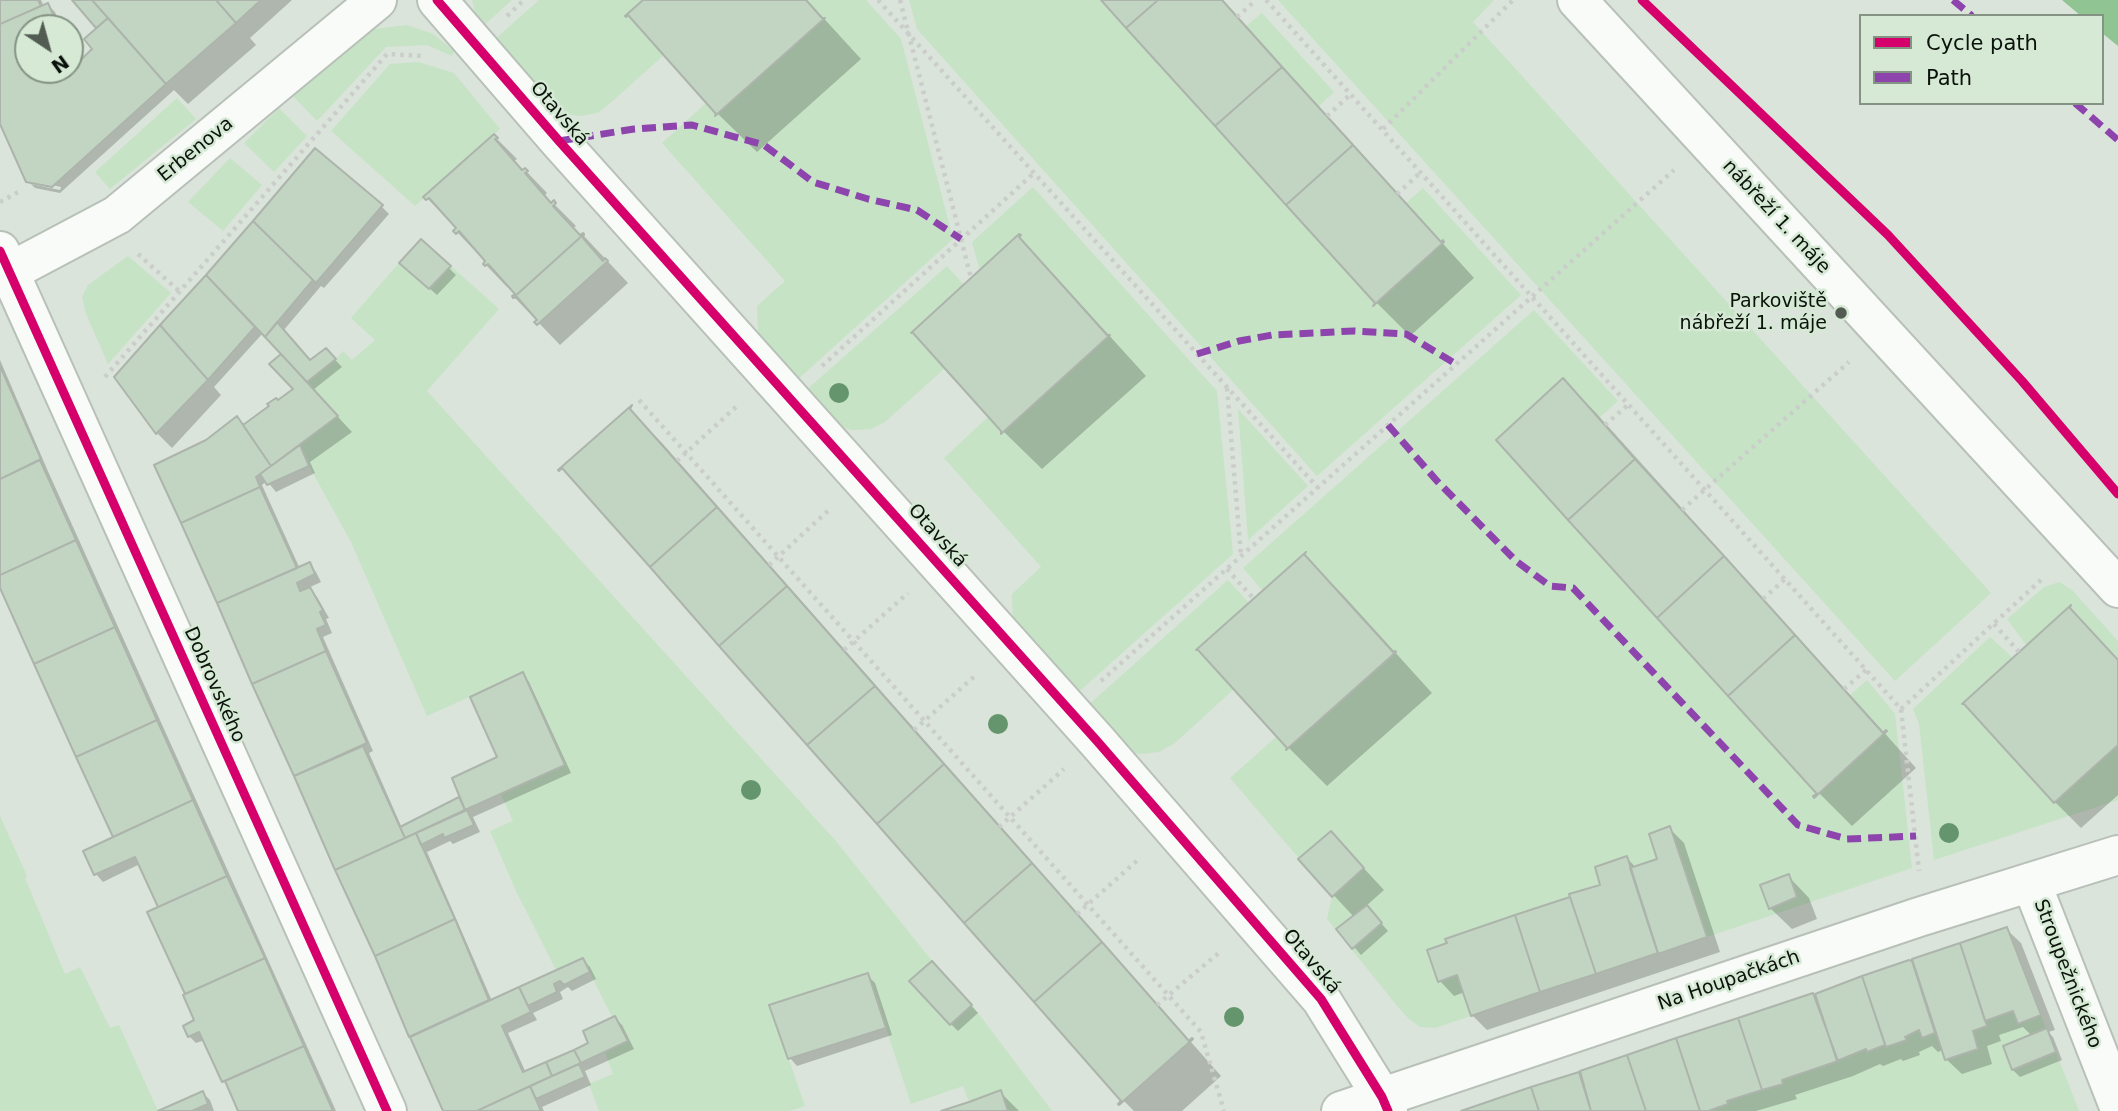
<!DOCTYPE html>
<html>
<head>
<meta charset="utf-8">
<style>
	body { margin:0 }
	#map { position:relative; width:2118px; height:1111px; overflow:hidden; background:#dae4da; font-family:"DejaVu Sans",sans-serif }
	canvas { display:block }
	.legend { position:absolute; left:1859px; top:14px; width:245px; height:91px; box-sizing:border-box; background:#d5e9d5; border:2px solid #849384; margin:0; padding:9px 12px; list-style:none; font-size:21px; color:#0b120b }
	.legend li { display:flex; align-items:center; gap:14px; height:35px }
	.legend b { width:35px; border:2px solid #849384 }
	.north { position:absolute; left:14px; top:14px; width:70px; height:70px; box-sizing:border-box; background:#d5e9d5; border:2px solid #849384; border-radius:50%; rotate:144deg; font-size:19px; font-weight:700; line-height:28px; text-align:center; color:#0b120b }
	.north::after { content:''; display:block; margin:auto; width:24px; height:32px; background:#535c53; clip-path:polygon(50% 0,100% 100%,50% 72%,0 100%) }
</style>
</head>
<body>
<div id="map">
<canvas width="2118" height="1111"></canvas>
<ul class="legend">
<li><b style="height:9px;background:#d6006c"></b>Cycle path</li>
<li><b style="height:9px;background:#8e44ad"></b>Path</li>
</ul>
<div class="north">N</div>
</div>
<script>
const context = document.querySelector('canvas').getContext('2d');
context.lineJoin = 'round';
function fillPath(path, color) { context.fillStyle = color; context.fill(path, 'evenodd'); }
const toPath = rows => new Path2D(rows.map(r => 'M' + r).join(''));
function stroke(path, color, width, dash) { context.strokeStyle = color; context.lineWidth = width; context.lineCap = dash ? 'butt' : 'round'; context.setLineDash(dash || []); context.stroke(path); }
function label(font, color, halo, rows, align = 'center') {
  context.font = font + ' "DejaVu Sans",sans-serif'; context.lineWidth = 5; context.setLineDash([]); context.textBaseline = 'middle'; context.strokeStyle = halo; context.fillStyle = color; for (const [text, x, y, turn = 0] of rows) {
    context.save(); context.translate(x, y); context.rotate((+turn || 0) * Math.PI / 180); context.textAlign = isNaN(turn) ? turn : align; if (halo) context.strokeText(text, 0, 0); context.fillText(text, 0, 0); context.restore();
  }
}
const green = toPath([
	[472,0,512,0,483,26,475,13],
	[539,0,645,0,664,55,607,106,597,113,581,116,564,114,552,106,494,40],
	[807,0,866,0,901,39,953,239,796,381,764,346,758,331,757,306,785,281,662,143,706,103,717,113,824,19],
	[909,0,1102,0,1442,243,1405,204,1423,188,1521,295,1317,476,917,29],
	[1278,0,1494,0,1473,22,1991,593,1895,681],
	[1262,13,1334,92,1319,106,1246,26],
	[407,25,433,34,454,51,452,56,427,45,386,47,317,121,293,96,374,29],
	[418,62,454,73,500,129,415,206,331,131,390,64],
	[177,98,196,119,110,189,95,172],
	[279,108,307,136,274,172,244,143],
	[230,158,262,185,223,231,188,202],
	[1033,187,1217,391,1233,554,1073,697,1013,624,1012,594,1041,567,944,458,989,416,1108,335,1019,236,980,271,972,242],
	[128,256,171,293,108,364,86,314,82,297,88,285],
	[399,263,429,289,451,266,499,309,427,391,835,840,932,961,972,1005,1052,1111,1008,1111,1001,1091,969,1102,963,1086,911,1104,868,974,770,1005,805,1106,789,1111,599,1111,589,1084,613,1074,605,1052,628,1041,615,1016,612,1017,583,958,556,970,516,891,490,831,513,821,501,794,564,765,523,673,427,716,351,542,309,466,300,445,338,416,307,382,336,359,343,351,352,360,375,340,351,318],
	[947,266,964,285,912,331,945,368,885,422,871,429,852,430,840,427,804,392],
	[1534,310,1618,401,1599,418,1564,380,1497,441,1818,794,1884,734,1850,695,1867,680,1895,714,1912,868,1707,937,1669,827,1649,834,1657,859,1630,868,1627,856,1595,867,1600,885,1570,894,1570,897,1445,938,1447,943,1427,950,1438,981,1457,975,1471,1016,1435,1028,1420,1027,1409,1019,1398,1007,1327,919,1332,897,1230,778,1277,736,1289,748,1395,654,1305,554,1262,590,1243,568],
	[1238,409,1308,486,1248,540],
	[1228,580,1249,603,1198,650,1234,689,1175,743,1159,752,1140,754,1124,750,1084,709],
	[2059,582,2072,590,2118,641,2118,659,2071,607,2027,646,2007,619,2044,587],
	[1990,637,2013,658,2054,803,2118,746,2118,800,1934,860,1919,724,1913,709],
	[0,816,27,876,25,878,65,974,80,967,110,1028,119,1025,158,1111,0,1111],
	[2013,1011,2018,1024,2041,1015,2046,1028,2003,1046,2012,1070,2056,1052,2079,1111,1708,1111,1727,1104,1727,1101,1783,1084,1782,1080,1837,1062,1866,1049,1867,1052,1885,1045,1887,1047,1906,1041,1905,1037,1919,1030,1922,1037,1935,1033,1946,1060,1978,1049,1973,1031,1987,1026,1985,1021]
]);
const water = toPath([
	[2062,0,2118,0,2118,46,2102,33,2102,16,2081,16]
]);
const shadow = toPath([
	[0,0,41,0,44,7,48,5,55,12,60,24,50,28,28,28,28,70,58,70,63,80,95,49,99,29,74,0,292,0,250,38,256,45,188,104,174,90,60,193,35,188,31,184,60,190,61,187,29,180,0,120],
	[646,0,807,0,861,59,757,152,718,114,629,14],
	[1103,0,1223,0,1474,278,1410,336,1377,303],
	[494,136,517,159,514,161,523,171,525,170,547,193,545,195,552,204,553,203,576,226,573,228,581,237,583,235,628,283,560,345,515,298,514,296,517,294,509,285,507,287,486,265,488,261,480,252,478,254,456,231,458,228,450,220,449,221,426,197],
	[381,206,389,214,324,288,321,286,283,331,311,362,326,350,342,367,313,390,352,432,310,462,315,473,276,492,267,481,262,485,300,569,309,564,316,572,321,582,308,588,317,597,329,618,326,619,332,633,323,637,373,751,369,753,402,828,462,797,500,758,522,674,529,682,571,773,473,817,480,832,453,844,450,841,427,852,492,1001,583,960,590,967,596,979,572,991,568,987,560,992,563,999,533,1013,537,1020,508,1033,526,1073,590,1044,615,1018,622,1025,634,1049,585,1071,591,1085,542,1107,544,1111,445,1111,157,466,244,426,295,389,283,354,263,333,214,387,221,395,172,448,157,433,116,377,208,276],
	[1018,238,1056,277,1146,376,1042,469,1003,431],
	[421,241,456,275,437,295,409,270],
	[0,360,47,469,336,1111,240,1111,205,1040,196,1043,189,1036,197,1021,187,995,149,913,160,908,140,864,103,882,96,874,115,838,0,581],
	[1563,380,1596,413,1916,768,1852,826,1819,793],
	[629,410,662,443,1221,1076,1182,1111,1134,1111,1124,1101],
	[1304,556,1343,595,1432,693,1327,786,1289,748],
	[2069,609,2118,660,2118,795,2081,828,2055,802],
	[1669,828,1684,843,1720,952,1487,1030,1472,1015,1465,992,1454,996,1440,981,1449,944,1447,940,1603,886,1627,858,1636,868,1660,860],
	[1331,833,1384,890,1366,906,1388,931,1361,955,1339,929,1354,917,1301,860],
	[1788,876,1809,898,1817,919,1792,929,1770,908],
	[2006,929,2021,943,2055,1030,2048,1032,2053,1037,2062,1060,2020,1077,2013,1070,2005,1047,2032,1036,2023,1027,1999,1035,2001,1041,1987,1046,1992,1064,1962,1074,1947,1060,1943,1050,1938,1052,1932,1046,1919,1052,1920,1055,1903,1061,1901,1059,1883,1066,1880,1064,1853,1076,1795,1095,1797,1099,1756,1111,1466,1111,1580,1076,1582,1072,1815,995,1909,962,1915,963],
	[939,970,978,1013,958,1031,951,1024],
	[867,975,875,983,892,1035,797,1066,790,1058,772,1006],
	[1000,1092,1019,1111,946,1111],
	[203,1093,210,1100,214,1111,164,1111]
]);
const building = toPath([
	[0,0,38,0,41,6,0,24,0,0],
	[72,0,92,0,108,18,96,28,72,0],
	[92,0,216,0,236,23,166,84,92,0],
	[216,0,261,0,236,23,216,0],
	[643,0,806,0,822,18,825,18,715,116,716,114,628,15,626,17,625,16,643,0],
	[1101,0,1158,0,1126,28,1101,0],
	[1158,0,1222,0,1282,67,1215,126,1126,28,1158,0],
	[48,3,54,17,34,25,35,28,28,28,28,70,55,70,60,80,92,49,84,39,108,18,166,84,52,187,26,182,0,124,0,24,48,3],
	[1282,67,1353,145,1286,205,1215,126,1282,67],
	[494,134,498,138,495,139,522,170,525,168,528,171,525,173,551,203,554,200,556,203,553,206,580,235,583,233,584,234,513,298,512,296,515,294,488,264,485,266,483,264,485,261,459,231,456,234,453,231,456,228,429,198,426,200,423,197,494,134],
	[1353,145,1441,242,1443,240,1444,242,1373,306,1375,303,1286,205,1353,145],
	[315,148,383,205,316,283,253,221,315,148],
	[253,221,313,280,265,337,206,275,253,221],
	[584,234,583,238,603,261,605,258,608,261,537,325,534,322,537,320,517,297,513,298,584,234],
	[1019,234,1021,235,1019,237,1107,335,1110,335,1001,434,1001,431,913,333,911,333,1019,234],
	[421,239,451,266,429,289,399,263,421,239],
	[206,275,255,327,208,380,160,325,206,275],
	[277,322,310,360,326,348,336,359,307,382,265,337,277,322],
	[160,325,208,380,156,434,114,377,160,325],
	[281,354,338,416,271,466,243,425,269,406,267,404,276,398,278,400,293,389,269,364,281,354],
	[0,366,41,459,0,479,0,366],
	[1563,378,1635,459,1568,520,1496,440,1563,378],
	[632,405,630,409,717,507,650,567,562,468,559,471,558,470,632,405],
	[237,416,271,466,256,477,260,487,181,523,154,465,206,440,237,416],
	[300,445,309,466,267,485,260,474,300,445],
	[1635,459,1724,556,1657,618,1568,520,1635,459],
	[40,460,76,540,0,575,0,479,40,460],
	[260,487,297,568,217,603,181,523,260,487],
	[717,507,787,586,719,646,650,567,717,507],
	[76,540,115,627,34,664,0,588,0,575,76,540],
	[1306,552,1304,554,1394,653,1395,651,1396,652,1286,750,1287,748,1198,650,1196,650,1306,552],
	[1724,556,1795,635,1728,696,1657,618,1724,556],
	[310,562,315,574,297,583,300,591,310,587,323,610,320,612,326,625,317,629,326,651,252,684,217,603,310,562],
	[787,586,875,686,807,745,719,646,787,586],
	[2071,605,2070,608,2118,660,2118,745,2054,803,1964,704,1962,704,2071,605],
	[115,627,157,720,76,757,34,664,115,627],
	[1795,635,1883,733,1886,730,1887,731,1814,798,1813,796,1817,794,1728,696,1795,635],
	[326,651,367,743,294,776,252,684,326,651],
	[523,672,565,765,465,810,452,778,497,757,470,697,523,672],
	[875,686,944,764,877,824,807,745,875,686],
	[157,720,193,800,113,837,76,757,157,720],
	[363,746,405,838,335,870,294,776,363,746],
	[944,764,1032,863,964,923,877,824,944,764],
	[459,797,465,810,405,838,400,827,459,797],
	[193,800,227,876,158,907,135,857,94,875,83,851,193,800],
	[467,810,474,825,444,838,443,834,421,845,416,833,467,810],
	[1670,826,1707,937,1658,954,1630,868,1657,859,1649,834,1670,826],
	[1331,831,1364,868,1332,897,1298,859,1331,831],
	[416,833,455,919,375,956,335,870,416,833],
	[1627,856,1658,953,1596,974,1569,894,1600,885,1595,867,1627,856],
	[1032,863,1102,942,1034,1002,964,923,1032,863],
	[1789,874,1797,897,1769,909,1760,885,1789,874],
	[227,876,265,958,185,994,147,912,227,876],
	[1570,897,1596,974,1540,992,1515,915,1570,897],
	[1367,905,1382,923,1352,949,1336,929,1367,905],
	[1515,915,1540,992,1471,1016,1457,975,1438,982,1427,950,1447,943,1445,939,1515,915],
	[455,919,489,1000,409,1037,375,956,455,919],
	[2007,927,2041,1015,2018,1024,2013,1011,1985,1021,1960,943,2007,927],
	[1102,942,1189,1041,1192,1038,1193,1039,1119,1105,1118,1104,1121,1101,1034,1002,1102,942],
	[1960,943,1987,1026,1973,1031,1978,1049,1945,1060,1912,959,1960,943],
	[265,958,304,1046,222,1082,199,1032,188,1037,183,1026,194,1020,183,995,265,958],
	[583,958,590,972,564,985,560,981,554,984,557,992,528,1006,519,987,583,958],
	[1909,960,1912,961,1935,1033,1922,1038,1919,1030,1905,1037,1907,1040,1886,1047,1862,976,1909,960],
	[932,961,972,1005,950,1025,909,981,932,961],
	[868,973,886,1028,788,1059,769,1005,868,973],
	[1862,976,1885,1045,1867,1052,1866,1049,1837,1061,1815,994,1862,976],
	[519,987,531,1012,502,1026,523,1072,546,1062,552,1076,477,1111,443,1111,410,1037,519,987],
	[1813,993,1838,1061,1782,1080,1783,1084,1762,1090,1738,1018,1813,993],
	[615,1016,628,1041,581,1063,574,1050,588,1043,583,1031,615,1016],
	[1738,1018,1762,1090,1727,1101,1728,1104,1708,1111,1700,1111,1676,1038,1738,1018],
	[2047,1028,2056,1052,2012,1070,2003,1046,2047,1028],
	[1676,1038,1700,1111,1646,1111,1627,1055,1676,1038],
	[304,1046,333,1111,238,1111,225,1081,304,1046],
	[574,1050,581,1063,552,1076,546,1062,574,1050],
	[1627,1055,1646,1111,1591,1111,1580,1071,1627,1055],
	[579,1064,585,1077,536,1099,530,1086,579,1064],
	[1579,1072,1591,1111,1539,1111,1531,1087,1579,1072],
	[530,1086,541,1111,477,1111,530,1086],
	[1531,1087,1539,1111,1461,1111,1531,1087],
	[1001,1090,1008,1111,941,1111,969,1102,1001,1090],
	[203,1091,208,1104,192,1111,158,1111,203,1091]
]);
const path = toPath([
	[878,0,1318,488],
	[900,0,971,278],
	[1266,0,1901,709,1919,871],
	[507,16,524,0],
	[1237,17,1256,0],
	[1327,116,1351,94],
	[1383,129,1513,0],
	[1397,194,1421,172],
	[0,202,22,190],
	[138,254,179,291],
	[822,366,1034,173],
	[105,377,387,54,424,56],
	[1227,388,1241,556],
	[639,400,1201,1032,1224,1111],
	[1605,425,1629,404],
	[677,461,738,405],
	[1682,510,1849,362],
	[769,565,830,509],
	[1227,569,1253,598],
	[1763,599,1785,579],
	[1994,624,2019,652],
	[844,650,908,593],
	[1101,681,1674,170],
	[1844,689,1866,670],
	[1901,709,2042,579],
	[914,730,976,675],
	[999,827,1064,769],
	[1077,914,1139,859],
	[1157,1005,1221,951]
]);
const street = toPath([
	[437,0,559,141,1097,741,1321,999,1382,1097,1388,1111],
	[1577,0,2118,588],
	[0,251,387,1111],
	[0,277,117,215,377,0],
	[2031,882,2118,1104],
	[1341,1111,1919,917,2118,855]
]);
const quiet = toPath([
	[1953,0,1972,16],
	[2075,103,2118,140],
	[559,141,634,129,692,125,764,145,813,182,868,199,917,210,961,239],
	[1197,354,1239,341,1272,335,1354,331,1406,334,1456,364],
	[1388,425,1437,481,1516,561,1550,586,1573,588,1798,825,1847,839,1916,836]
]);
const cycleway = toPath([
	[437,0,559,141,1097,741,1321,999,1382,1097,1388,1111],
	[1642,0,1888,235,2022,381,2118,494],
	[0,251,387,1111]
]);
const trees = [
	[839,393],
	[998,724],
	[751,790],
	[1949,833],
	[1234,1017]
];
const markers = [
	[1841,313,7,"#535c53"]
];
const streetNames = [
	["Otavská",559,114,49],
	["Erbenova",196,150,-39],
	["nábřeží 1. máje",1776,217,47],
	["Otavská",937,536,48],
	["Dobrovského",214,685,66],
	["Otavská",1311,962,50],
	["Stroupežnického",2067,974,69],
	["Na Houpačkách",1729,981,-19]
];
const poiNames = [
	["Parkoviště",1827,302],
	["nábřeží 1. máje",1827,324]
];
fillPath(green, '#c6e3c6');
fillPath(water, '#90c492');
fillPath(shadow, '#0003');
fillPath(building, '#c2d5c2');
stroke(building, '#acb4ac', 2);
stroke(street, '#b8c0b8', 42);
stroke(path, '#cbcdcb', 4.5, [3.5, 5]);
stroke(street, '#f9fbf9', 38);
stroke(quiet, '#8e44ad', 7, [14, 7]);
stroke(cycleway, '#d6006c', 9);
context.fillStyle = '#65956d';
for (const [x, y] of trees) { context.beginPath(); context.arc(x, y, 10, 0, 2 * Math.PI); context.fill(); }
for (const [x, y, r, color] of markers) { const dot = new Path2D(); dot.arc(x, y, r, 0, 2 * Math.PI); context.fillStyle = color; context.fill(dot); stroke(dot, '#d5e9d5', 2.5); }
label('19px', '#0b120b', '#d5e9d5', streetNames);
label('19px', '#0b120b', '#d5e9d5', poiNames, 'right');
</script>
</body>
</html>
